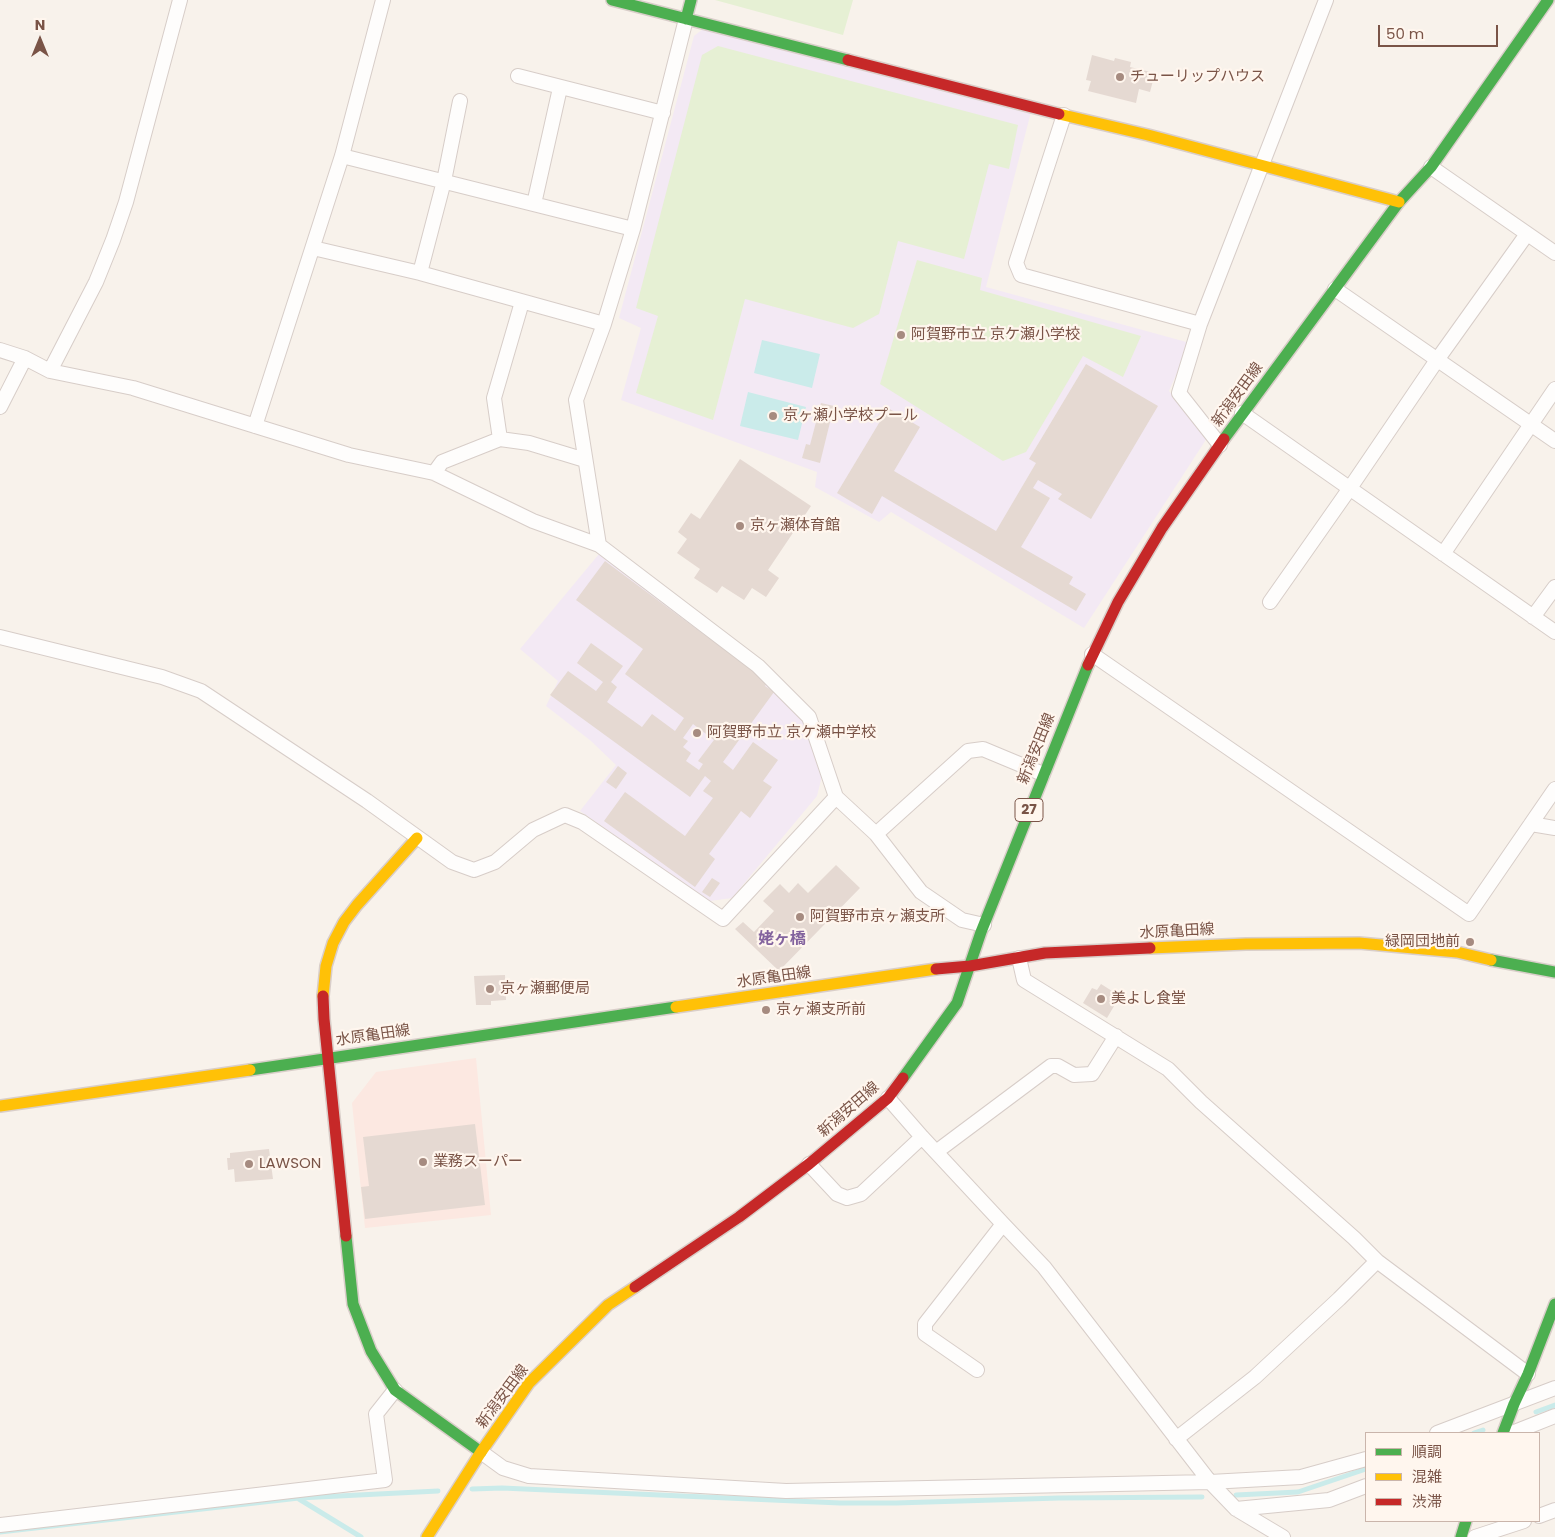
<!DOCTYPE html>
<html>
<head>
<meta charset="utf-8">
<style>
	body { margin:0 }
	#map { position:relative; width:1555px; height:1537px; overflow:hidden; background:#f8f2eb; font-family:Poppins,"Noto Sans JP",sans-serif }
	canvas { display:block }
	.legend { position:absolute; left:1365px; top:1432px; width:175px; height:90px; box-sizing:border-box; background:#fff6ee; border:1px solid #cab5ab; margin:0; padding:6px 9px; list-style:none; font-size:15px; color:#7a5447 }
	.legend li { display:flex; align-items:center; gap:10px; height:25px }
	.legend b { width:25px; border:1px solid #cab5ab }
	.north { position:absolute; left:15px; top:15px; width:50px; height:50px; -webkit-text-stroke:4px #fff6ee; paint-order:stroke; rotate:0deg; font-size:14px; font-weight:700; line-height:20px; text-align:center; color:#7a5447 }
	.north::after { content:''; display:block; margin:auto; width:18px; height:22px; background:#7a5447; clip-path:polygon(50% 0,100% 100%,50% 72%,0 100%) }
	.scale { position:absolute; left:1378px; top:25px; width:120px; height:22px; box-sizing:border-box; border:2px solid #7a5447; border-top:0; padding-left:6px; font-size:15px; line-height:18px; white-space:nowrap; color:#7a5447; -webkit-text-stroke:4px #fff6ee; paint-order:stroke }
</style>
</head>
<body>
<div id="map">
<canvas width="1555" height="1537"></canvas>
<ul class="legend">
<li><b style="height:6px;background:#4caf50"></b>順調</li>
<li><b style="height:6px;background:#ffc107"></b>混雑</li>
<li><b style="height:6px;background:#c62828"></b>渋滞</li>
</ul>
<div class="north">N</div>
<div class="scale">50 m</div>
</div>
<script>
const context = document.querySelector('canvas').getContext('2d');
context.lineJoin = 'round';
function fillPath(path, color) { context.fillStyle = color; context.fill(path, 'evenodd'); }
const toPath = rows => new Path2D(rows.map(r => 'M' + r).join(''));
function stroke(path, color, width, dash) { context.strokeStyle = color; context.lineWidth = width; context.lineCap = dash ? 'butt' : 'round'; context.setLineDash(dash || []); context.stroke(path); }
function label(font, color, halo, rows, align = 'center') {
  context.font = font + ' Poppins,"Noto Sans JP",sans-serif'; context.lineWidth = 4.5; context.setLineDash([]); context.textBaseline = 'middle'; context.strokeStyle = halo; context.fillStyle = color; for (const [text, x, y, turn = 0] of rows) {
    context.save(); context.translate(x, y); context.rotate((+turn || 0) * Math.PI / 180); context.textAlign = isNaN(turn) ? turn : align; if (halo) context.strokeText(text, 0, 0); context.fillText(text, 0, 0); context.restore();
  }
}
const commercial = toPath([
	[476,1058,491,1215,365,1228,352,1103,376,1072]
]);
const education = toPath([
	[703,29,1031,112,986,287,1190,343,1169,391,1207,438,1084,628,891,512,879,522,815,487,817,472,621,400,641,328,619,318,694,36],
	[599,554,671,609,768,680,811,725,824,768,817,796,732,898,710,901,580,811,616,765,591,741,546,706,558,681,520,649]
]);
const green = toPath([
	[715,0,853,0,843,35],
	[718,46,1018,125,1009,169,989,164,964,259,898,241,879,314,853,328,745,299,713,420,636,393,658,316,636,308,702,55],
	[917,260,982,278,980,290,1141,336,1123,377,1083,356,1026,452,1003,461,880,384]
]);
const water = toPath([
	[762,340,820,354,812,388,754,373],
	[748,392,806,407,798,440,740,426]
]);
const stream = toPath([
	[1536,1412,1555,1405],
	[1474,1433,1483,1430],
	[472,1489,502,1488,840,1503,896,1503,1059,1498,1202,1497],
	[1236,1495,1298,1492,1366,1469],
	[299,1499,361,1537],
	[0,1532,299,1498,438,1491]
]);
const building = toPath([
	[1092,55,1114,61,1115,58,1131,62,1130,67,1155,73,1150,92,1139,89,1136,103,1088,91,1091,81,1086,80],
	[1086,364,1158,406,1091,519,1058,499,1062,494,1038,480,1033,488,1050,498,1021,547,1073,577,1069,584,1086,594,1076,611,882,496,872,514,837,493,888,408,920,427,894,471,996,531,1036,463,1029,459],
	[821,403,834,406,820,463,802,458,806,444,810,445],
	[740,459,811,506,768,570,779,578,766,597,752,588,744,600,722,586,717,593,694,578,700,569,677,553,687,539,678,532,691,513,700,519],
	[605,561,768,682,765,686,774,692,723,762,733,770,753,742,778,760,763,781,772,787,750,818,741,811,709,854,715,859,695,887,604,821,625,792,685,836,713,798,703,791,711,781,705,776,690,797,550,695,568,671,596,691,603,682,577,663,591,643,623,666,611,682,617,687,607,702,642,727,652,714,675,731,684,718,625,674,643,649,576,600],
	[693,724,714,740,698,761,703,764,699,770,686,761,691,753,683,747,688,741,683,738],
	[618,766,627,773,616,789,606,782],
	[836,865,860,888,779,971,735,929,743,922,754,932,774,911,763,901,780,884,789,893,798,883,808,893],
	[712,878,720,883,710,897,702,892],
	[505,975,506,1000,491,1001,491,1005,476,1005,474,976],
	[1101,984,1120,996,1107,1018,1083,1003,1092,988,1097,990],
	[475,1124,485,1205,365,1219,361,1187,369,1186,363,1137],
	[269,1149,273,1179,235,1182,234,1169,228,1170,227,1158,230,1158,230,1153]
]);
const street = toPath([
	[518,76,663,113],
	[1064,115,1016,263,1021,275,1200,324],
	[342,156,633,229],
	[1431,167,1555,253],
	[534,204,560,88],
	[313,248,420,273,604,324],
	[420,273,444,181,460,101],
	[1335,289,1555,441],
	[0,350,25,358,50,371,133,388,349,455,434,473,533,521,599,545,758,666,809,717,836,797,876,834,921,892,962,920,984,925],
	[50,371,96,282,113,240,126,202,180,0],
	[0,407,25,358],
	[1242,413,1555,632],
	[255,426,342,156,383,0],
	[500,439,494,398,522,302],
	[1220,445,1179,393,1200,324,1326,0],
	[434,473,442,462,500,439,529,443,585,460],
	[599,545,576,400,604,324,633,229,686,19],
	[1443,554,1555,389],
	[1270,602,1350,488,1437,360,1527,234],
	[1533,617,1555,587],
	[0,637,162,677,201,691,367,801,452,862,474,870,495,862,533,830,565,815,582,822,723,919,836,797],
	[1092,654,1469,914,1555,789],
	[1531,824,1555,828],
	[876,834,968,751,983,749,1043,774],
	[1019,958,1024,980,1168,1069,1201,1102,1354,1238,1377,1261,1528,1374],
	[888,1098,922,1137,1003,1224,1044,1267,1210,1482,1236,1509,1283,1537],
	[936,1152,1051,1066,1058,1066,1074,1075,1092,1074,1116,1036],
	[809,1164,837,1194,847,1198,861,1194,922,1137],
	[977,1370,925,1334,925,1324,1003,1224],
	[1437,1433,1555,1388],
	[1512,1433,1555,1416],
	[1176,1439,1255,1377,1339,1299,1377,1261],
	[481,1452,503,1468,529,1476,786,1491,1210,1482,1301,1477,1366,1459],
	[1236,1509,1329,1500,1366,1486],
	[1539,1516,1555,1510],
	[0,1525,385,1480,376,1414,395,1390],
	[1475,1537,1524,1521]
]);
const fast = toPath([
	[612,0,848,60],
	[686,19,691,0],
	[1224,439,1399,202,1431,167,1548,0],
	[1491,960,1555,972],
	[250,1070,676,1007],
	[903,1078,957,1003,981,932,1088,665],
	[346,1236,353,1304,371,1351,395,1390,481,1452],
	[1503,1433,1514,1404,1528,1374,1555,1304],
	[1461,1537,1466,1521]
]);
const slow = toPath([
	[1059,114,1148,135,1399,202],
	[1150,948,1246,944,1359,943,1457,952,1491,960],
	[323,996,326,966,333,943,344,922,357,905,417,838],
	[676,1007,936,969],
	[0,1106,250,1070],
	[427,1537,481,1452,529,1383,608,1305,635,1287]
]);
const jam = toPath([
	[848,60,1059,114],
	[1088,665,1118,602,1162,528,1224,439],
	[936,969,970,966,1045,953,1150,948],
	[323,996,324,1019,346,1236],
	[635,1287,739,1217,809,1164,888,1098,903,1078]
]);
const markers = [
	[1120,77,5,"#a68b80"],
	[901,335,5,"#a68b80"],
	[773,416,5,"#a68b80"],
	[740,526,5,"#a68b80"],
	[697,733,5,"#a68b80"],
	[800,917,5,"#a68b80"],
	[1470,942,5,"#a68b80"],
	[490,989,5,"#a68b80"],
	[1101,999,5,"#a68b80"],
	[766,1010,5,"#a68b80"],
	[423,1162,5,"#a68b80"],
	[249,1164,5,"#a68b80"]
];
const shields = [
	[1029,810,28]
];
const shieldNames = [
	["27",1029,810]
];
const poiNames = [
	["チューリップハウス",1130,77],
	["阿賀野市立 京ケ瀬小学校",911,335],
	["京ヶ瀬小学校プール",783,416],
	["京ヶ瀬体育館",750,526],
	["阿賀野市立 京ケ瀬中学校",707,733],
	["阿賀野市京ヶ瀬支所",810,917],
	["緑岡団地前",1460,942,"right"],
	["京ヶ瀬郵便局",500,989],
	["美よし食堂",1111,999],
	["京ヶ瀬支所前",776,1010],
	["業務スーパー",433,1162],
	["LAWSON",259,1164]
];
const streetNames = [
	["新潟安田線",1238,395,-54],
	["新潟安田線",1037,749,-68],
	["水原亀田線",1177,932,-3],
	["水原亀田線",774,978,-8],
	["水原亀田線",373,1036,-8],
	["新潟安田線",849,1110,-41],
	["新潟安田線",503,1397,-53]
];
const neighbourhoodNames = [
	["姥ヶ橋",782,940]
];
fillPath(commercial, '#fce8e1');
fillPath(education, '#f3e9f4');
fillPath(green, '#e6f0d4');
fillPath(water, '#caebea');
stroke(stream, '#caebea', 5);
fillPath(building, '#e5d9d2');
stroke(street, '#d7cdc8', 16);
stroke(fast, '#d9cec9', 14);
stroke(slow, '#d9cec9', 14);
stroke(jam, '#d9cec9', 14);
stroke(street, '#fefdfc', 14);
stroke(fast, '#4caf50', 11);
stroke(slow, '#ffc107', 11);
stroke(jam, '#c62828', 11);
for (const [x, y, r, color] of markers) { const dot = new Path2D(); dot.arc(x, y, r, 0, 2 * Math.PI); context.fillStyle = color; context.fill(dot); stroke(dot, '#fff6ee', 2); }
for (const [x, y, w] of shields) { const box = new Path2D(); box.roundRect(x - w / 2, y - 11.5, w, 23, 4); context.fillStyle = '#fff6ee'; context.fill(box); stroke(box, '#7a5447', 1); }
label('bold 14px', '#7a5447', null, shieldNames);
label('15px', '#7a5447', '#fff6ee', poiNames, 'left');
label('15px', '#7a5447', '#fff6ee', streetNames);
label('bold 16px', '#83639e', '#fff6ee', neighbourhoodNames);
</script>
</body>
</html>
